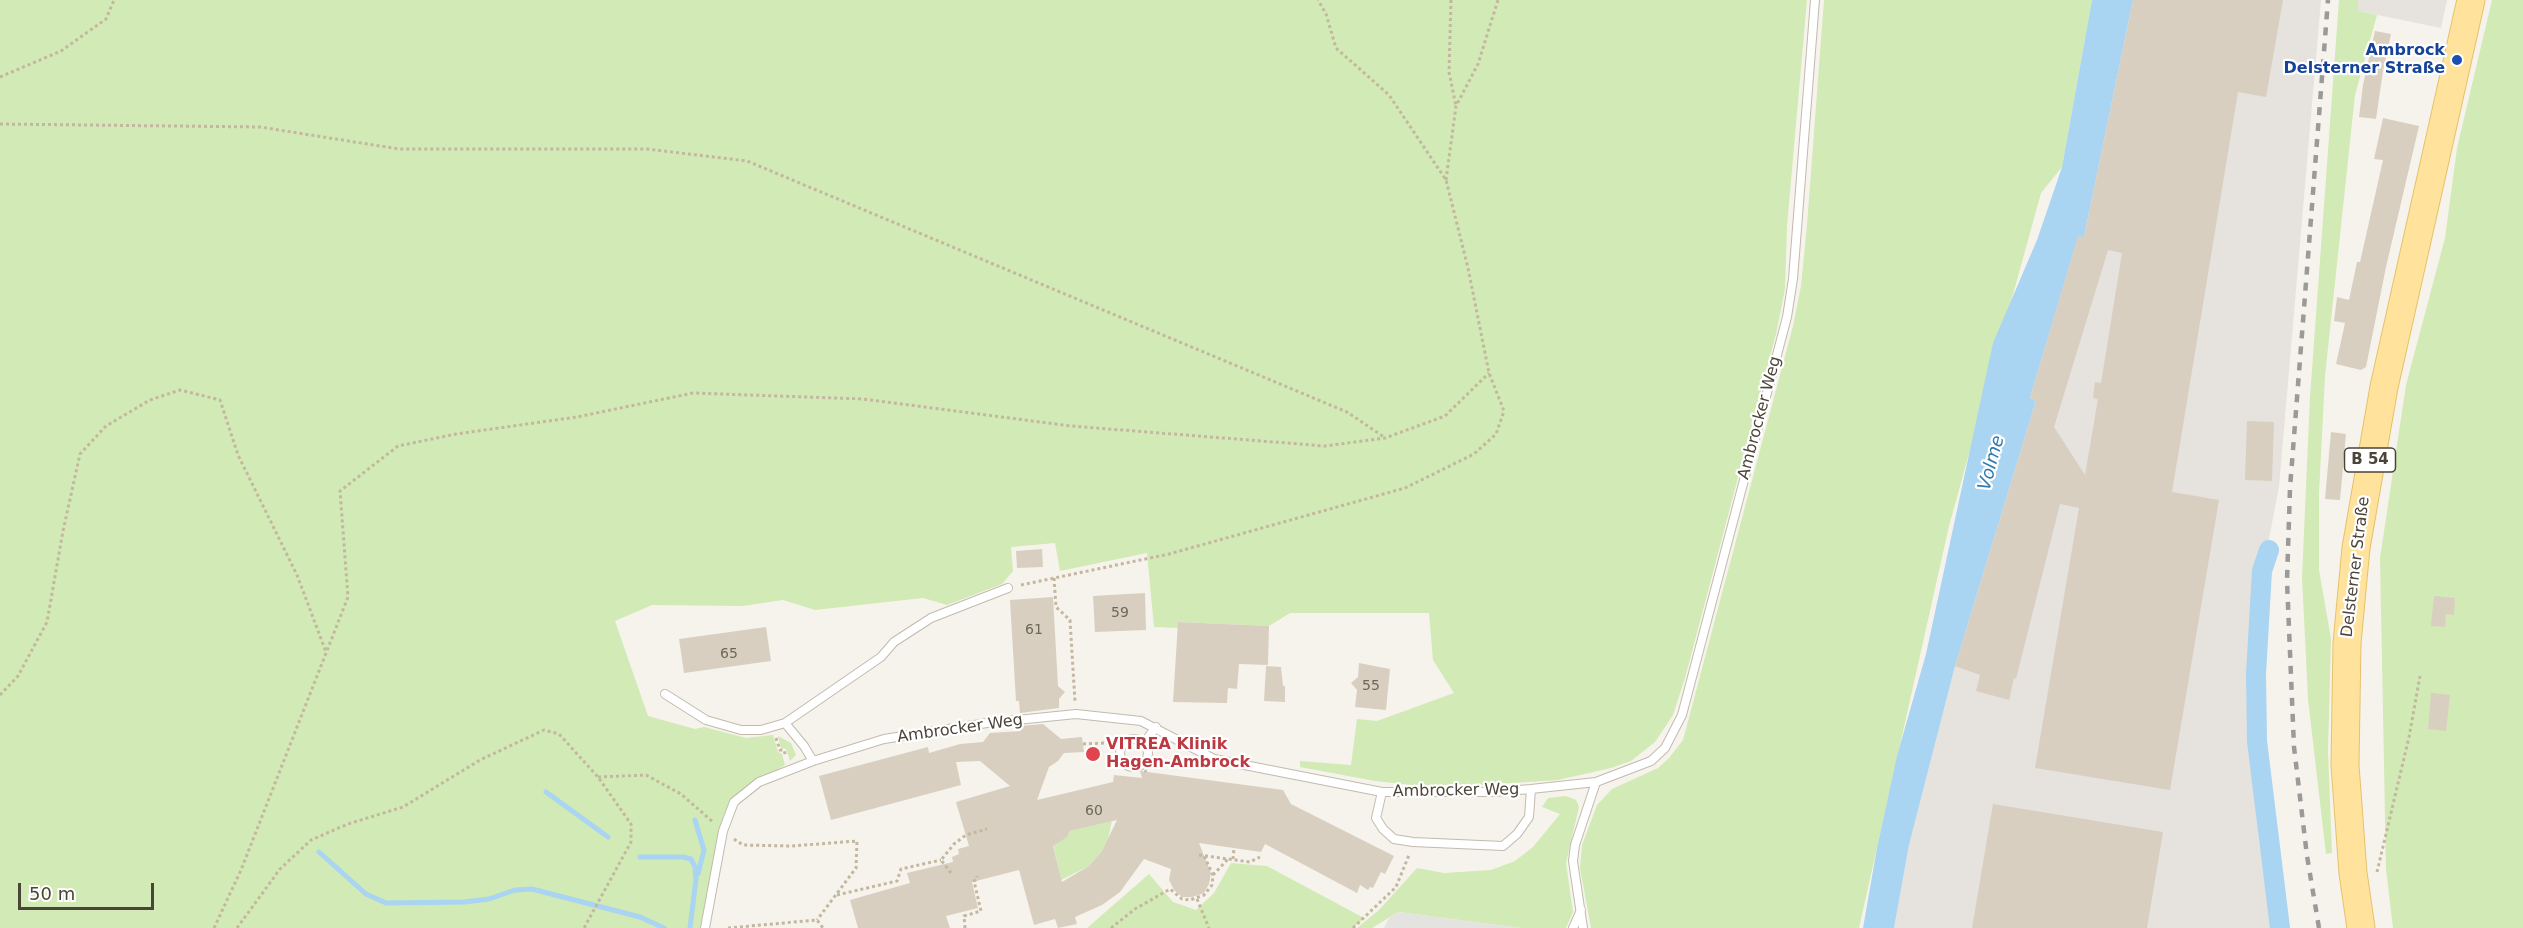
<!DOCTYPE html>
<html>
<head>
<meta charset="utf-8">
<style>
	body { margin:0 }
	#map { position:relative; width:2523px; height:928px; overflow:hidden; background:#f6f3ec; font-family:"DejaVu Sans",sans-serif }
	canvas { display:block }
	.scale { position:absolute; left:18px; top:883px; width:136px; height:27px; box-sizing:border-box; border:3px solid #4b4439; border-top:0; padding-left:8px; font-size:18px; line-height:21px; white-space:nowrap; color:#4b4439; -webkit-text-stroke:4px #fff; paint-order:stroke }
</style>
</head>
<body>
<div id="map">
<canvas width="2523" height="928"></canvas>
<div class="scale">50 m</div>
</div>
<script>
const context = document.querySelector('canvas').getContext('2d');
context.lineJoin = 'round';
function fillPath(path, color) { context.fillStyle = color; context.fill(path, 'evenodd'); }
const toPath = rows => new Path2D(rows.map(r => 'M' + r).join(''));
function stroke(path, color, width, dash) { context.strokeStyle = color; context.lineWidth = width; context.lineCap = dash ? 'butt' : 'round'; context.setLineDash(dash || []); context.stroke(path); }
function label(font, color, halo, rows, align = 'center') {
  context.font = font + ' "DejaVu Sans",sans-serif'; context.lineWidth = 4.5; context.setLineDash([]); context.textBaseline = 'middle'; context.strokeStyle = halo; context.fillStyle = color; for (const [text, x, y, turn = 0] of rows) {
    context.save(); context.translate(x, y); context.rotate((+turn || 0) * Math.PI / 180); context.textAlign = isNaN(turn) ? turn : align; if (halo) context.strokeText(text, 0, 0); context.fillText(text, 0, 0); context.restore();
  }
}
const industrial = toPath([
	[2133,0,2321,0,2279,487,2256,606,2247,715,2259,841,2274,928,1894,928,1909,845,1955,666,2036,401,2030,398,2078,236,2084,237],
	[2358,0,2447,0,2441,28,2358,11]
]);
const green = toPath([
	[0,0,1807,0,1787,226,1785,289,1776,334,1685,678,1673,715,1655,742,1631,761,1611,768,1558,780,1481,785,1411,785,1375,781,1300,767,1300,761,1351,765,1357,719,1377,721,1454,693,1433,660,1429,613,1290,613,1269,626,1179,622,1178,628,1154,627,1147,553,1060,571,1055,543,1011,547,1013,571,1002,584,947,605,923,598,815,610,783,600,743,606,652,605,615,621,648,716,695,729,704,727,746,738,773,735,778,752,782,754,785,765,732,799,723,816,700,928,0,928],
	[1824,0,2092,0,2062,167,2041,193,1949,526,1859,928,1591,928,1580,868,1582,845,1597,805,1612,789,1658,768,1669,758,1683,740,1793,326,1801,286,1807,225],
	[2339,0,2358,0,2358,11,2377,15,2355,95,2325,376,2319,493,2319,570,2331,639,2328,751,2332,853,2326,854,2308,699,2302,577,2310,397],
	[2492,0,2523,0,2523,928,2393,928,2386,869,2380,558,2406,385,2445,238,2457,148],
	[778,736,791,743,796,755,790,761,786,749,781,748],
	[1566,796,1576,800,1579,807,1566,863,1573,912,1566,928,1521,928,1398,912,1372,928,1357,928,1379,910,1417,868,1444,873,1491,870,1515,861,1533,847,1560,814,1542,807,1548,798],
	[1112,821,1108,839,1102,851,1089,866,1061,880,1053,844,1067,837,1070,831],
	[1231,863,1267,866,1364,918,1353,928,1087,928,1149,874,1173,902,1196,910,1214,893]
]);
const parking = toPath([
	[1398,912,1521,928,1384,928,1389,918]
]);
const water = toPath([
	[2092,0,2133,0,2084,237,2078,237,2030,398,2036,401,1955,666,1909,845,1894,928,1863,928,1877,848,1897,756,1926,654,1993,343,2037,240,2062,167]
]);
const stream = toPath([
	[546,792,608,837],
	[695,820,704,850,698,874],
	[319,852,366,894,386,903,464,902,489,899,515,890,532,889,640,917,664,928],
	[640,857,683,857,691,859,695,867,696,879,690,928]
]);
const canal = toPath([
	[2269,550,2262,571,2256,674,2257,741,2280,928]
]);
const building = toPath([
	[2133,0,2283,0,2266,97,2238,92,2172,492,2219,500,2170,790,2035,768,2079,508,2060,504,2016,679,2014,678,2009,700,1976,691,1980,675,1955,666,2036,401,2030,398,2078,236,2084,237],
	[2108,250,2122,253,2101,383,2095,382,2093,398,2098,399,2085,475,2054,427],
	[2375,31,2391,34,2383,71,2376,119,2359,117,2363,85],
	[2383,118,2419,126,2386,267,2366,367,2361,370,2336,364,2345,323,2334,321,2337,297,2349,300,2357,262,2360,262,2383,160,2374,159],
	[2247,421,2274,422,2272,481,2245,480],
	[2331,432,2346,434,2340,500,2325,499],
	[1042,549,1043,567,1017,568,1016,551],
	[1145,593,1146,630,1095,632,1093,596],
	[2434,596,2455,598,2454,615,2446,614,2445,627,2431,626],
	[1053,597,1058,686,1065,692,1059,699,1059,708,1020,713,1019,701,1016,701,1010,600],
	[1178,622,1269,626,1268,665,1239,664,1237,689,1228,688,1227,703,1173,702],
	[766,627,771,661,684,673,679,639],
	[1359,663,1390,669,1386,710,1355,707,1357,690,1351,683,1358,677],
	[1266,666,1281,667,1283,686,1285,686,1285,702,1264,701],
	[2431,693,2450,695,2446,731,2428,729],
	[1043,724,1061,739,1082,737,1084,752,1064,753,1058,761,1049,767,1037,800,1113,782,1114,775,1142,778,1140,771,1283,790,1291,804,1394,856,1385,874,1381,872,1373,888,1370,887,1368,890,1360,885,1357,893,1265,844,1261,852,1199,843,1211,873,1209,884,1204,893,1192,897,1182,897,1174,890,1169,880,1171,869,1144,859,1120,892,1102,905,1075,917,1077,924,1058,928,1055,919,1034,925,1019,870,972,882,978,908,946,916,950,928,858,928,850,900,910,883,907,873,953,862,952,857,959,854,958,849,969,846,956,802,1010,786,980,761,956,762,961,785,831,820,819,776,928,747,929,753,960,744,983,742,990,733,1021,731,1020,726],
	[1117,820,1102,851,1089,866,1062,882,1053,846,1067,837,1070,831],
	[1993,804,2163,832,2147,928,1972,928]
]);
const path = toPath([
	[1451,0,1449,72,1456,106],
	[0,77,61,51,106,19,114,0],
	[0,124,260,127,399,149,647,149,747,161,1347,412,1384,437],
	[1446,180,1456,106,1478,64,1498,0],
	[1054,578,1056,607,1070,620,1075,702],
	[1021,585,1169,554,1405,488,1474,454,1496,434,1504,411,1489,373,1468,268,1446,180,1389,95,1336,48,1326,14,1318,0],
	[0,695,18,676,47,622,63,531,80,454,106,426,150,400,180,390,220,400,238,455,297,575,326,652],
	[776,738,780,750,784,750,786,757],
	[1083,744,1105,743,1122,746],
	[1142,765,1146,772],
	[598,777,646,775,681,794,713,822],
	[734,839,743,845,792,846,857,841,856,868,817,920],
	[1199,855,1250,862,1260,857],
	[1233,859,1234,848],
	[2377,872,2409,737,2420,676],
	[951,873,941,860,954,844,966,835,987,829],
	[1213,875,1228,859],
	[837,895,897,881,901,869,941,860],
	[1197,899,1209,928],
	[214,928,241,870,348,597,340,491,398,446,456,434,577,417,693,393,863,399,1071,426,1325,446,1385,438,1445,416,1489,373],
	[237,928,280,869,311,840,348,824,403,807,480,760,544,730,559,734,598,777,631,824,631,842,584,928],
	[728,928,817,920,823,928],
	[965,928,964,916,981,911,974,881,977,879,977,876],
	[1111,928,1135,909,1170,889,1182,899,1190,900,1204,895,1212,885,1213,875,1204,856],
	[1353,928,1396,887,1409,855]
]);
const lane = toPath([
	[1008,588,931,618,894,642,881,657,785,723,804,746,813,761,884,739,987,723,1076,714,1141,721,1214,759,1382,792,1494,792,1531,789,1596,782,1651,761,1665,748,1682,715,1787,317,1793,279,1815,0],
	[665,694,706,720,741,730,761,730,785,723],
	'1120 753a14 14 0 1 1 28 0a14 14 0 1 1-28 0Z',
	[1144,743,1156,727],
	[1382,792,1376,818,1383,829,1394,839,1413,842,1503,846,1517,834,1529,817,1531,789],
	[705,928,723,831,734,802,759,782,813,761],
	[1573,928,1581,910],
	[1583,928,1573,861,1575,845,1596,782]
]);
const primary = toPath([
	[2361,928,2353,873,2345,765,2347,643,2356,548,2384,387,2471,0]
]);
const rail = toPath([
	[2319,928,2307,856,2294,747,2287,581,2290,488,2328,0]
]);
const markers = [
	[2457,60,6,"#1a4fb4"],
	[1093,754,8,"#e0444e"]
];
const numberNames = [
	["59",1120,613],
	["61",1034,630],
	["65",729,654],
	["55",1371,686],
	["60",1094,811]
];
const shields = [
	[2370,460,51]
];
const shieldNames = [
	["B 54",2370,460]
];
const transitNames = [
	["Ambrock",2445,51],
	["Delsterner Straße",2445,69]
];
const streetNames = [
	["Ambrocker Weg",1760,418,-75],
	["Delsterner Straße",2356,567,-83],
	["Ambrocker Weg",960,729,-8],
	["Ambrocker Weg",1456,791,-1]
];
const healthNames = [
	["VITREA Klinik",1106,745],
	["Hagen-Ambrock",1106,763]
];
const waterNames = [
	["Volme",1992,463,-75]
];
fillPath(industrial, '#e6e2dd');
fillPath(green, '#d2eab5');
fillPath(parking, '#e5e3e0');
fillPath(water, '#a9d4f2');
stroke(stream, '#a9d4f2', 5);
stroke(canal, '#a9d4f2', 20);
fillPath(building, '#d8cfc1');
stroke(lane, '#c2bbae', 10);
stroke(primary, '#e6c16a', 29);
stroke(path, '#c4b79f', 3, [3, 3]);
stroke(lane, '#fff', 8);
stroke(primary, '#ffe39c', 27);
stroke(rail, '#9a9a9a', 4.5, [8, 8]);
for (const [x, y, r, color] of markers) { const dot = new Path2D(); dot.arc(x, y, r, 0, 2 * Math.PI); context.fillStyle = color; context.fill(dot); stroke(dot, '#fff', 2); }
label('14px', '#6e675b', null, numberNames);
for (const [x, y, w] of shields) { const box = new Path2D(); box.roundRect(x - w / 2, y - 12, w, 24, 4.5); context.fillStyle = '#fff'; context.fill(box); stroke(box, '#4b4439', 1.5); }
label('bold 15px', '#4b4439', null, shieldNames);
label('bold 16px', '#164399', '#fff', transitNames, 'right');
label('16px', '#4b4439', '#fff', streetNames);
label('bold 16px', '#be3a42', '#fff', healthNames, 'left');
label('italic 18px', '#2e7ab2', '#fff', waterNames);
</script>
</body>
</html>
